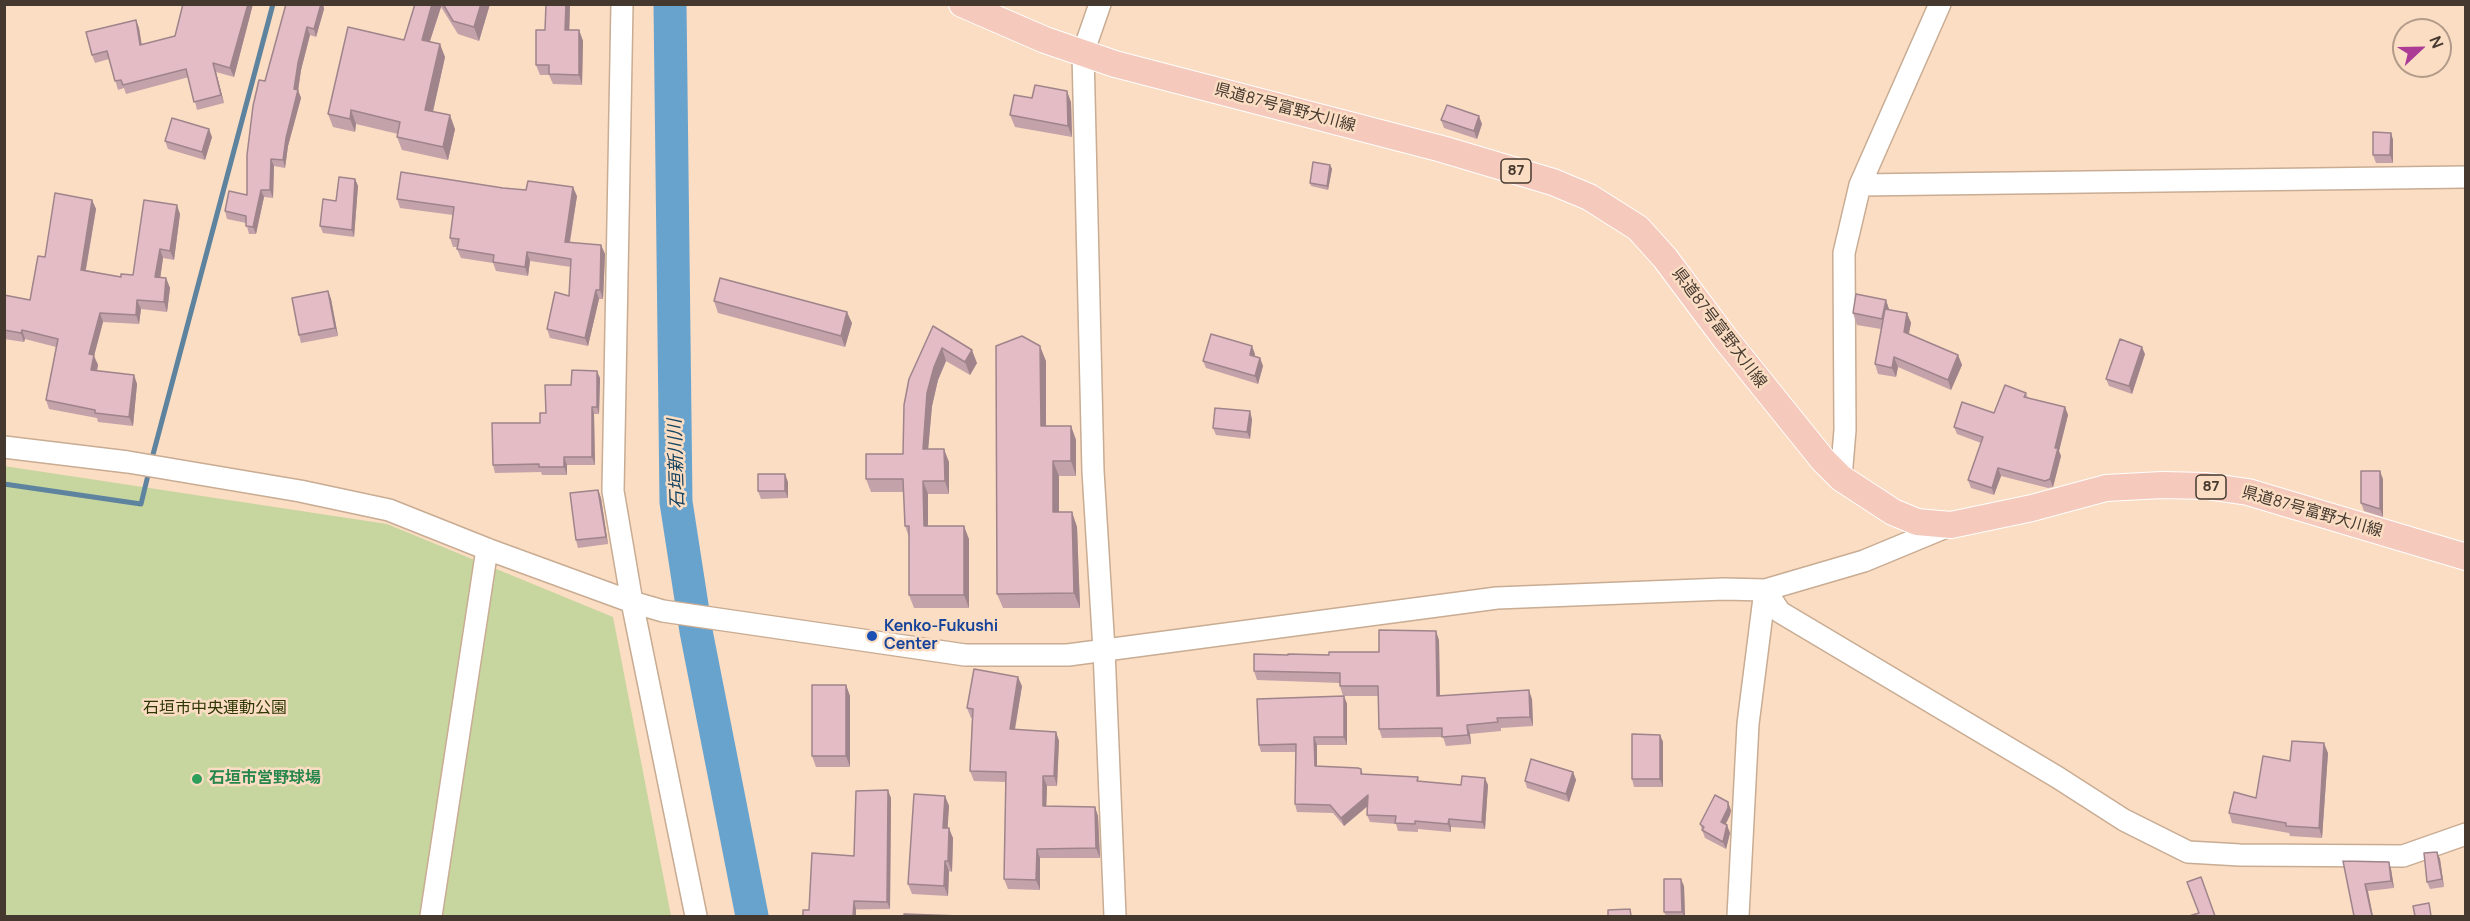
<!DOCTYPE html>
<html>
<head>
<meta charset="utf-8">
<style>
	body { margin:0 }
	#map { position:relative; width:2470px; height:921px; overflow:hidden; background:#fbddc3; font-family:Manrope,sans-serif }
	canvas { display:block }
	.frame { position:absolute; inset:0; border:6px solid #45392f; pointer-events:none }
	.north { position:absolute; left:2392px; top:18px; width:60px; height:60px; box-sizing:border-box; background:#fbddc3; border:2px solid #b29b88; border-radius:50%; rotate:68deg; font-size:16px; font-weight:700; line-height:24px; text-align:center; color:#45392f }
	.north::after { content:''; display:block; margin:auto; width:21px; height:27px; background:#ac3b96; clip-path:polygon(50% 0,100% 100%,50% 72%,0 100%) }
</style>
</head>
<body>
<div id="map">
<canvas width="2470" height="921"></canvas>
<div class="frame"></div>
<div class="north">N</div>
</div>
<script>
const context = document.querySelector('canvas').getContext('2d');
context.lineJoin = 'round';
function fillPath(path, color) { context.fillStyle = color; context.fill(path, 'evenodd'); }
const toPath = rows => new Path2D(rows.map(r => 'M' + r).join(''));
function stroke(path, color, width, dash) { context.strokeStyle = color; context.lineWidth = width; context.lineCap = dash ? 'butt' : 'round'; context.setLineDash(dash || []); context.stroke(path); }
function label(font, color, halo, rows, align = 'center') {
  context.font = font + ' Manrope,"Noto Sans JP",sans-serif'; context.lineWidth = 5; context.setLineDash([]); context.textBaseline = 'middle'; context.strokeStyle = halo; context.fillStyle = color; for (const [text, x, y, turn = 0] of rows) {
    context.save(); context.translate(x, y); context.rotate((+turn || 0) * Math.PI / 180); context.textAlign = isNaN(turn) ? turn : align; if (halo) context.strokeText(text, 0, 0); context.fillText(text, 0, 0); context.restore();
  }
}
const green = toPath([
	[4,466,387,524,613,617,671,916,5,916]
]);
const stream = toPath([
	[151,462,273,4],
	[4,484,141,504,149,471]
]);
const river = toPath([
	[670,4,676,502,696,631,752,916]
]);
const minor = toPath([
	[622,4,613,491,632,602,696,916],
	[1100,4,1083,53,1093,471,1104,650,1115,916],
	[1860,185,2466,177],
	[4,447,128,462,300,491,389,510,487,549,632,602,663,611,965,655,1068,655,1497,598,1724,589,1765,590,1864,561,1951,525],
	[1841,478,1845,430,1844,253,1860,185,1940,4],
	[1765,590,1780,612,2057,777,2124,820,2188,852,2240,855,2403,856,2466,834],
	[431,916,487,549],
	[1738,916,1748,724,1765,590]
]);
const major = toPath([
	[962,4,1045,40,1115,64,1442,149,1553,182,1589,197,1638,228,1665,258,1724,337,1823,460,1841,478,1893,512,1917,522,1951,525,2032,508,2106,488,2162,485,2206,486,2248,492,2466,557]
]);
const wall = toPath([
	[181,4,253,4,234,77,216,72,224,103,197,110,189,77,126,94,124,88,118,90,109,59,95,63,92,55,136,20,139,28,142,45,175,36,183,5],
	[286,4,323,4,324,9,316,37,310,35,301,70,298,90,301,98,288,146,285,168,274,166,273,198,264,197,256,234,249,234,246,223,227,219,225,211,247,195,265,81],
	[415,4,490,4,479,41,458,34,441,7,430,41,445,57,433,112,455,129,448,160,402,150,397,137,398,134,356,124,355,132,333,127,328,114,404,40],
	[546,4,570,4,569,30,579,30,583,41,582,85,553,84,549,75,540,75,536,65,545,30],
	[1032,98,1071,102,1072,137,1015,127,1010,115],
	[1441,120,1482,124,1477,139,1444,128],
	[2391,133,2393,140,2393,163,2376,163,2373,155],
	[212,137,205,160,168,149,165,141],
	[1330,165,1332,169,1328,190,1311,186,1310,183],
	[355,179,358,186,354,237,323,233,320,226,336,201],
	[503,188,577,196,570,243,601,245,605,254,603,299,599,299,588,346,550,338,547,329,569,296,571,267,530,261,528,276,496,271,493,263,461,258,457,249,458,247,453,247,450,238,453,215,400,208,397,199],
	[92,200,96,209,86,270,121,277,133,275,180,214,174,260,163,258,160,278,166,278,170,288,167,312,141,309,139,324,103,322,94,356,98,365,97,371,134,375,137,384,133,426,98,422,97,418,49,409,46,400,56,347,25,339,24,342,4,339,4,295,30,300,45,257],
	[328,291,331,299,338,336,301,343,299,335],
	[1886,300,1889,310,1907,313,1911,323,1909,334,1958,355,1962,365,1951,390,1898,367,1896,377,1878,374,1875,364,1881,329,1857,325,1853,313],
	[714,301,852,323,845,347,718,313],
	[933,326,977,363,970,375,946,361,938,380,932,406,928,449,949,462,949,494,928,494,928,526,969,539,969,608,914,608,909,595,909,537,905,526,904,492,871,492,866,479,903,454],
	[1255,354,1254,357,1260,358,1263,366,1258,384,1206,368,1203,361],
	[2145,354,2132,394,2109,386,2106,379],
	[1046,361,1046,426,1071,426,1076,440,1076,476,1059,476,1059,512,1072,512,1077,527,1080,608,1003,608,997,594],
	[600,378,599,414,594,414,595,465,567,465,567,475,542,475,541,472,495,473,493,465,540,423,546,413,571,385],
	[2026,393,2028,398,2065,407,2068,415,2059,451,2061,456,2053,487,2048,488,2001,476,1994,495,1971,488,1968,480,1981,443,1957,434,1954,427,1994,413],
	[1252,419,1250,439,1216,435,1213,428],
	[2383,479,2383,517,2364,511,2361,503],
	[788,482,788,498,761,499,758,491],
	[598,490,601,498,608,544,578,548,576,540],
	[1439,640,1440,696,1532,699,1533,726,1501,728,1501,731,1470,734,1471,744,1446,746,1443,737,1382,738,1379,729,1378,696,1343,696,1340,686,1340,683,1257,680,1254,671,1288,655,1329,655,1379,652],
	[846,685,850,696,850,767,816,767,812,756],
	[1022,686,1015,730,1056,732,1059,741,1057,786,1047,786,1046,806,1095,807,1098,816,1100,858,1040,858,1040,890,1008,889,1004,879,1006,782,974,781,970,771,972,718,971,718,967,708],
	[1344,696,1347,704,1347,745,1317,745,1317,766,1361,769,1363,774,1418,777,1419,782,1461,785,1488,785,1485,829,1451,827,1451,832,1418,829,1418,832,1398,831,1396,824,1370,822,1367,815,1368,806,1344,826,1333,813,1297,812,1295,804,1296,752,1261,752,1259,745],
	[1660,735,1663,742,1663,787,1634,787,1632,779],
	[2328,753,2322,838,2290,836,2289,833,2232,823,2229,813,2256,798,2290,761],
	[1573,772,1576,780,1569,802,1527,788,1525,781],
	[945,796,949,806,947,828,953,838,952,872,949,871,948,896,912,894,908,884],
	[891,798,890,909,809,910,854,856],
	[1731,810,1730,815,1726,824,1730,833,1726,849,1705,838,1700,824],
	[2437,852,2440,859,2444,887,2430,889,2427,882],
	[2343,861,2391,869,2394,888,2368,891],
	[1684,886,1685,916,1666,916,1664,912]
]);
const shadedWall = toPath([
	[248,4,253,4,234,77,230,68],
	[321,4,323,4,324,9,316,37,314,29],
	[432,4,440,4,441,7,426,53,422,40],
	[481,4,490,4,479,41,474,27],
	[566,4,570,4,569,40,565,30],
	[136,20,139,28,143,54,140,45],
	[307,27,310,35,301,70,298,91,298,90,301,98,288,146,285,168,283,160,286,138,298,63],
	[579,30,583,41,582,85,579,75],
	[440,44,445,57,430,124,425,110],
	[213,63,216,72,224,103,221,95],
	[1067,91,1071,102,1072,137,1068,126],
	[351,110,356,124,355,132,350,119],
	[450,115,455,129,448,160,443,147],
	[1479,116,1482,124,1477,139,1474,131],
	[209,129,212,137,205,160,202,152],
	[2391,133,2393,140,2393,163,2390,155],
	[271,159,274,166,273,198,270,190],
	[1330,165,1332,169,1328,190,1327,186],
	[355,179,358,186,354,237,352,230],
	[573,187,577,196,568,251,565,242],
	[261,190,264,197,256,234,253,227],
	[92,200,96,209,84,279,81,270],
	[177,205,180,214,174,260,170,251],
	[601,245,605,254,603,299,600,290],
	[160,249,163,258,159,287,155,277],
	[527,252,530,261,528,276,525,267],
	[166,278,170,288,167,312,164,302],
	[596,290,599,299,588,346,585,338],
	[328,291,331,299,338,336,335,328],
	[137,300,141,309,139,324,136,315],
	[1886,300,1890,312,1886,330,1882,319],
	[847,312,852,323,845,347,841,336],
	[100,313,103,322,94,356,98,365,95,379,91,370,89,354],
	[1907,313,1911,323,1907,341,1904,332],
	[22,330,25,339,24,342,21,333],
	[1040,346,1046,361,1046,440,1041,426],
	[1252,346,1255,354,1252,363,1250,355],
	[2142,347,2145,354,2132,394,2129,386],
	[942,348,946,361,938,380,932,406,927,462,923,449,927,393,934,367],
	[972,350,977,363,970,375,965,362],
	[1958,355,1962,365,1951,390,1948,380],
	[1894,357,1898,367,1896,377,1892,368],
	[1260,358,1263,366,1258,384,1255,376],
	[597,371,600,378,599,414,597,407],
	[134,375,137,384,133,426,129,417],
	[592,407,594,414,595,465,592,457],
	[2065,407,2068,415,2059,451,2061,456,2053,487,2050,479,2055,448],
	[1250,411,1252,419,1250,439,1247,432],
	[1071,426,1076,440,1076,476,1071,461],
	[944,449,949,462,949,494,945,481],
	[564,457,567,465,567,475,564,467],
	[1053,461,1059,476,1059,527,1053,512],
	[1998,468,2001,476,1994,495,1992,488],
	[2380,471,2383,479,2383,517,2380,509],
	[785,474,788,482,788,498,785,491],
	[923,481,928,494,928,539,924,526],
	[598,490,601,498,608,544,606,537],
	[1072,512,1077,527,1080,608,1074,593],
	[964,526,969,539,969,608,964,595],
	[1436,631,1439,640,1440,705,1437,696],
	[1018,677,1022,686,1013,739,1010,729],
	[846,685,850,696,850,767,846,756],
	[1529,690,1532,699,1533,726,1530,717],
	[1344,696,1347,704,1347,745,1344,737],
	[1467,725,1470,734,1471,744,1468,735],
	[1056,732,1059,741,1057,786,1054,776],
	[1660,735,1663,742,1663,787,1660,779],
	[1314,737,1317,745,1317,774,1315,766],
	[2324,743,2328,753,2322,838,2319,828],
	[1573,772,1576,780,1569,802,1566,794],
	[1043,776,1047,786,1046,816,1043,806],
	[1485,778,1488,785,1485,829,1482,822],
	[888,790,891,798,890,909,887,902],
	[1368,795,1371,803,1344,826,1341,818],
	[945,796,949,806,947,838,943,828],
	[1728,802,1731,810,1730,815,1723,829,1721,822],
	[1095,807,1098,816,1100,858,1096,848],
	[1449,819,1451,827,1451,832,1448,824],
	[1727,825,1730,833,1726,849,1723,842],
	[949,828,953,838,952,872,948,861],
	[1037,849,1040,858,1040,890,1036,880],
	[2437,852,2440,859,2444,887,2442,879],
	[945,861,949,871,948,896,944,886],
	[2389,862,2391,869,2394,888,2391,881],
	[1681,879,1684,886,1685,916,1684,916,1682,912],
	[2365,884,2368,891,2373,916,2372,916],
	[854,901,856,909,856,916,853,916]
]);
const building = toPath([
	[183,4,248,4,230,68,213,63,221,95,194,102,186,69,123,85,121,80,115,81,107,51,92,55,86,32,136,20,140,45,175,36,183,4],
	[286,4,321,4,314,29,307,27,298,63,294,89,298,90,286,138,283,160,271,159,270,190,261,190,253,227,246,226,246,216,225,211,229,191,247,195,247,155,253,106,259,80,265,81,286,4],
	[415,4,432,4,422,40,440,44,425,110,450,115,443,147,397,137,400,122,351,110,350,119,328,114,348,27,404,40,415,4],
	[443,4,481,4,474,27,453,21,443,4],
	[546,4,566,4,565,30,579,30,579,75,549,74,549,65,536,65,536,30,545,30,546,4],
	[1035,85,1067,91,1068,126,1010,115,1014,95,1032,98,1035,85],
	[1447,105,1479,116,1474,131,1441,120,1447,105],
	[172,118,209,129,202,152,165,141,172,118],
	[2373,132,2391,133,2390,155,2373,155,2373,132],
	[1313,162,1330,165,1327,186,1310,183,1313,162],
	[401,172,503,188,526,190,528,181,573,187,565,242,601,245,600,290,596,290,585,338,547,329,555,292,569,296,571,259,527,252,525,267,493,262,494,255,457,249,459,239,450,238,454,207,397,199,401,172],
	[339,177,355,179,352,230,320,226,323,199,336,201,339,177],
	[55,193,92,200,81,270,121,277,121,274,133,275,144,200,177,205,170,251,160,249,155,277,166,278,164,302,137,300,136,315,100,313,89,354,94,355,91,370,134,375,129,417,95,413,95,410,46,400,58,339,22,330,21,333,4,330,4,295,30,300,38,256,45,257,55,193],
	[720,278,847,312,841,336,714,301,720,278],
	[328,291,335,328,299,335,292,298,328,291],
	[1856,294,1886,300,1882,319,1853,313,1856,294],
	[1885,309,1907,313,1904,332,1958,355,1948,380,1894,357,1892,368,1875,364,1885,309],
	[933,326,972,350,965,362,942,348,934,367,927,393,923,449,944,449,945,481,923,481,924,526,964,526,964,595,909,595,909,526,905,526,903,479,866,479,866,454,903,454,904,405,909,379,933,326],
	[1211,334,1252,346,1250,355,1260,358,1255,376,1203,361,1211,334],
	[1022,336,1040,346,1041,426,1071,426,1071,461,1053,461,1053,512,1072,512,1074,593,997,594,996,346,1022,336],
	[2120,339,2142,347,2129,386,2106,379,2120,339],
	[572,370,597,371,597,407,592,407,592,457,564,457,564,467,539,467,539,464,493,465,492,423,540,423,540,413,546,413,545,385,571,385,572,370],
	[2005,385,2026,393,2024,397,2065,407,2055,448,2058,448,2050,479,2045,481,1998,468,1992,488,1968,480,1983,437,1954,427,1962,402,1994,413,2005,385],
	[1215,408,1250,411,1247,432,1213,428,1215,408],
	[2361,471,2380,471,2380,509,2361,503,2361,471],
	[758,474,785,474,785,491,758,491,758,474],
	[598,490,606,537,576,540,570,493,598,490],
	[1379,630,1436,631,1437,696,1529,690,1530,717,1497,718,1498,722,1467,725,1468,735,1442,737,1442,728,1379,729,1378,686,1340,686,1340,673,1254,671,1254,654,1288,655,1288,654,1329,655,1329,652,1379,652,1379,630],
	[974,669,1018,677,1010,729,1056,732,1054,776,1043,776,1043,806,1095,807,1096,848,1037,849,1036,880,1004,879,1006,772,970,771,973,709,967,708,974,669],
	[812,685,846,685,846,756,812,756,812,685],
	[1344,696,1344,737,1314,737,1315,766,1358,768,1361,769,1361,774,1418,777,1417,781,1461,785,1462,776,1485,778,1482,822,1449,819,1448,824,1415,821,1415,824,1395,823,1396,816,1367,815,1368,795,1341,818,1330,805,1295,804,1296,744,1259,745,1257,699,1344,696],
	[1632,734,1660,735,1660,779,1632,779,1632,734],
	[2292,741,2324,743,2319,828,2286,826,2286,823,2229,813,2234,792,2256,798,2263,756,2290,761,2292,741],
	[1531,759,1573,772,1566,794,1525,781,1531,759],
	[888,790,887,902,854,901,853,916,803,916,803,910,809,910,812,853,854,856,856,791,888,790],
	[914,794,945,796,943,828,949,828,948,861,945,861,944,886,908,884,914,794],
	[1715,795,1728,802,1728,808,1721,822,1727,825,1723,842,1702,830,1704,827,1700,824,1715,795],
	[2437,852,2442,879,2427,882,2424,853,2437,852],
	[2343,861,2389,862,2391,881,2365,884,2372,916,2354,916,2343,861],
	[2201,877,2215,916,2189,916,2199,913,2187,882,2201,877],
	[1664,879,1681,879,1682,912,1664,912,1664,879],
	[2429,903,2431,916,2415,916,2413,906,2429,903],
	[1630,909,1631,916,1608,916,1608,910,1630,909],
	[904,914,961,916,904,916,904,914]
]);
const markers = [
	[872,636,6,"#1a4fb4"],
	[197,779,6,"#2e9e5b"]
];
const shields = [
	[1516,171,30],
	[2211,487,30]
];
const shieldNames = [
	["87",1516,171],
	["87",2211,487]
];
const streetNames = [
	["県道87号富野大川線",1285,108,15],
	["県道87号富野大川線",1719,328,53],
	["県道87号富野大川線",2312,512,16]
];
const transitNames = [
	["Kenko-Fukushi",884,627],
	["Center",884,645]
];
const parkNames = [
	["石垣市中央運動公園",215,709]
];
const leisureNames = [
	["石垣市営野球場",209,779]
];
const waterNames = [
	["石垣新川川",677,464,-92]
];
fillPath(green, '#c7d59f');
stroke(stream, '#5e839e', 5);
stroke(river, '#68a3ce', 33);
stroke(minor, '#c8ac93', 24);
stroke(major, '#fff', 28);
stroke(minor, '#fff', 21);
stroke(major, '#f5cabc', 26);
fillPath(wall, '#c3a2aa');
fillPath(shadedWall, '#9f848b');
fillPath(building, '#e3bcc6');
stroke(building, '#9f848b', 1.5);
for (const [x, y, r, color] of markers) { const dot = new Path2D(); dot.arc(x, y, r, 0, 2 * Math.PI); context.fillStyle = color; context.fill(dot); stroke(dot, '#fbddc3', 2); }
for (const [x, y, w] of shields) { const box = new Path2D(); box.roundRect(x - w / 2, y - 12, w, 24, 4.5); context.fillStyle = '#fbddc3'; context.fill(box); stroke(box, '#45392f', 1.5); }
label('bold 15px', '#45392f', null, shieldNames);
label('16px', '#45392f', '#fbddc3', streetNames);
label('bold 16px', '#164399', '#fbddc3', transitNames, 'left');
label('16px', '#2e3704', '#fbddc3', parkNames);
label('bold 16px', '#27864d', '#fbddc3', leisureNames, 'left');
label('italic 18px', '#154360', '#fbddc3', waterNames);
</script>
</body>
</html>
